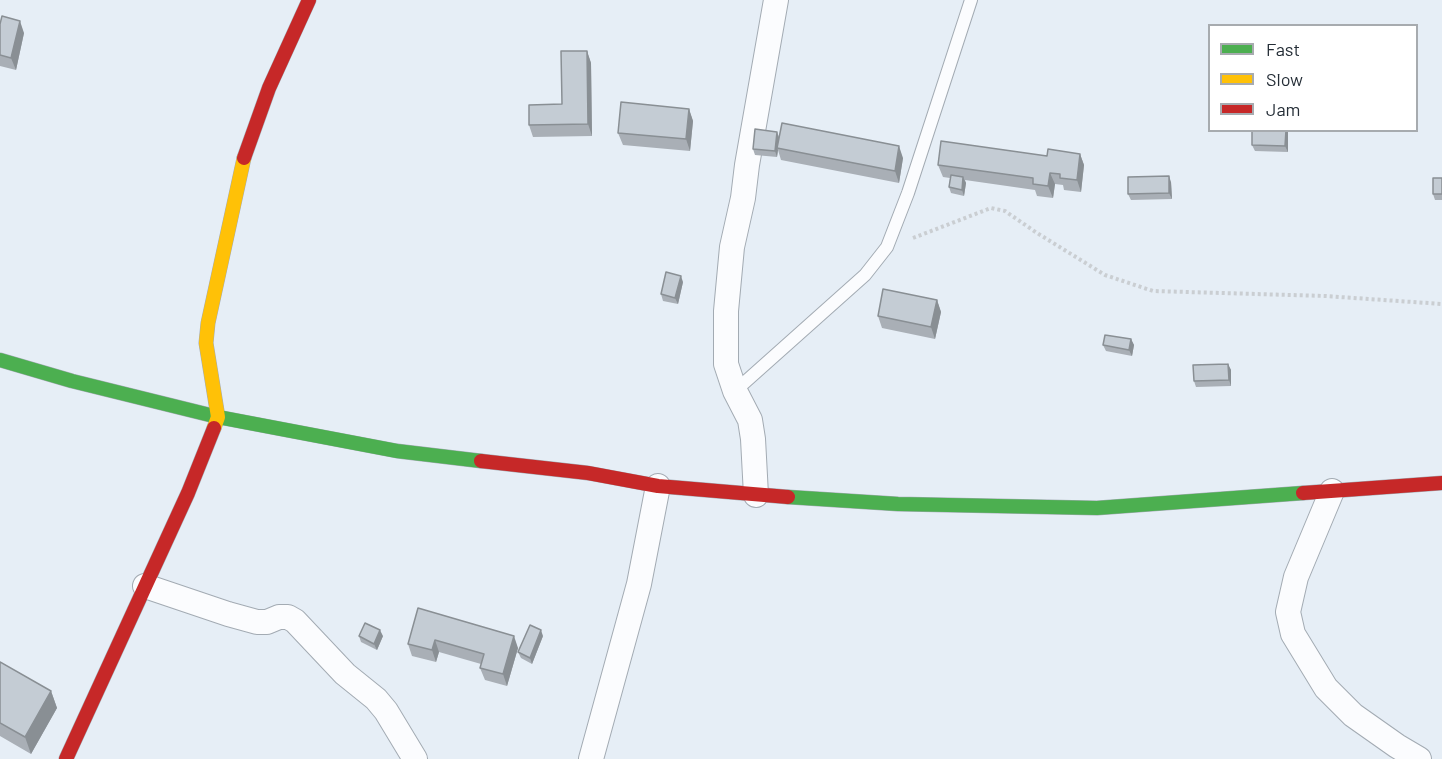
<!DOCTYPE html>
<html>
<head>
<meta charset="utf-8">
<style>
	body { margin:0 }
	#map { position:relative; width:1442px; height:759px; overflow:hidden; background:#e6eef6; font-family:Barlow,sans-serif }
	canvas { display:block }
	.legend { position:absolute; left:1208px; top:24px; width:210px; height:108px; box-sizing:border-box; background:#fff; border:2px solid #a7abaf; margin:0; padding:8px 10px; list-style:none; font-size:18px; color:#242d36 }
	.legend li { display:flex; align-items:center; gap:12px; height:30px }
	.legend b { width:30px; border:2px solid #a7abaf }
</style>
</head>
<body>
<div id="map">
<canvas width="1442" height="759"></canvas>
<ul class="legend">
<li><b style="height:8px;background:#4caf50"></b>Fast</li>
<li><b style="height:8px;background:#ffc107"></b>Slow</li>
<li><b style="height:8px;background:#c62828"></b>Jam</li>
</ul>
</div>
<script>
const context = document.querySelector('canvas').getContext('2d');
context.lineJoin = 'round';
const toPath = rows => new Path2D(rows.map(r => 'M' + r).join(''));
function stroke(path, color, width, dash) { context.strokeStyle = color; context.lineWidth = width; context.lineCap = dash ? 'butt' : 'round'; context.setLineDash(dash || []); context.stroke(path); }
function fillPath(path, color) { context.fillStyle = color; context.fill(path, 'evenodd'); }
const path = toPath([
	[913,238,991,208,1005,211,1037,233,1105,275,1153,291,1325,296,1442,304]
]);
const lane = toPath([
	[735,391,865,275,887,247,908,193,971,0]
]);
const street = toPath([
	[1332,491,1296,577,1288,612,1293,634,1326,688,1353,715,1397,746,1419,759],
	[756,495,753,439,750,420,735,391,726,364,726,311,732,247,743,198,747,165,776,0],
	[145,586,228,614,257,622,267,622,279,617,288,617,295,621,345,674,376,699,386,711,415,759],
	[591,759,639,584,658,486]
]);
const fast = toPath([
	[0,360,72,381,218,417,397,451,481,461],
	[788,497,898,504,1097,508,1303,493]
]);
const slow = toPath([
	[214,428,218,417,206,343,208,323,244,158]
]);
const jam = toPath([
	[244,158,269,88,309,0],
	[481,461,588,473,658,486,788,497],
	[1303,493,1442,483],
	[66,759,188,493,214,428]
]);
const wall = toPath([
	[0,24,24,33,16,70,0,66],
	[587,51,591,63,592,136,533,137,529,125,562,104],
	[689,109,693,121,690,151,623,145,618,133],
	[1252,130,1287,130,1288,152,1255,151,1252,145],
	[777,132,779,137,903,158,899,183,781,160,778,150,777,157,755,155,753,149],
	[1080,154,1084,165,1081,192,1064,190,1063,185,1055,184,1053,198,1037,196,1035,190,965,180,966,183,964,196,951,193,949,187,950,178,943,177,938,165],
	[1442,178,1442,200,1435,200,1433,194],
	[1171,182,1172,199,1131,200,1128,194],
	[683,282,678,304,663,301,661,294],
	[937,300,941,312,935,339,882,328,878,316],
	[1131,339,1134,345,1132,356,1106,351,1103,345],
	[1228,364,1231,370,1231,386,1196,387,1194,381],
	[418,608,518,648,507,686,485,680,480,668,481,664,439,652,436,662,412,656,408,644],
	[359,636,383,636,377,650,361,642],
	[543,636,532,664,521,658,518,652],
	[0,662,51,691,57,708,31,754,0,736]
]);
const shadedWall = toPath([
	[20,21,24,33,16,70,11,58],
	[587,51,591,63,592,136,588,124],
	[689,109,693,121,690,151,686,139],
	[1286,130,1287,130,1288,132,1288,152,1285,146],
	[777,132,779,138,777,148,778,150,777,157,775,151],
	[899,146,903,158,899,183,895,171],
	[1080,154,1084,165,1081,192,1077,180],
	[1050,173,1055,184,1053,198,1048,186],
	[1169,176,1171,182,1172,199,1169,193],
	[963,177,966,183,964,196,962,190],
	[681,276,683,282,678,304,675,298],
	[937,300,941,312,935,339,931,327],
	[1131,339,1134,345,1132,356,1129,350],
	[1228,364,1231,370,1231,386,1229,380],
	[380,630,383,636,377,650,374,644],
	[541,630,543,636,532,664,530,658],
	[514,636,518,648,507,686,503,674],
	[435,640,439,652,436,662,432,650],
	[51,691,57,708,31,754,25,737]
]);
const building = toPath([
	[2,16,20,21,11,58,0,55,0,24,2,16],
	[561,51,587,51,588,124,529,125,529,105,562,104,561,51],
	[621,102,689,109,686,139,618,133,621,102],
	[782,123,899,146,895,171,777,148,782,123],
	[755,129,777,132,775,151,753,149,755,129],
	[1252,130,1286,130,1285,146,1252,145,1252,130],
	[941,141,1047,156,1048,149,1080,154,1077,180,1060,178,1060,174,1050,173,1048,186,1033,184,1033,178,938,165,941,141],
	[951,175,963,177,962,190,949,187,951,175],
	[1169,176,1169,193,1128,194,1128,177,1169,176],
	[1433,178,1442,178,1442,194,1433,194,1433,178],
	[666,272,681,276,675,298,661,294,666,272],
	[883,289,937,300,931,327,878,316,883,289],
	[1105,335,1131,339,1129,350,1103,345,1105,335],
	[1228,364,1229,380,1194,381,1193,365,1228,364],
	[418,608,514,636,503,674,480,668,484,654,435,640,432,650,408,644,418,608],
	[365,623,380,630,374,644,359,636,365,623],
	[530,625,541,630,530,658,518,652,530,625],
	[0,662,51,691,25,737,0,723,0,662]
]);
stroke(lane, '#a3abb3', 14);
stroke(street, '#a3abb3', 26);
stroke(fast, '#a3abb3', 15);
stroke(slow, '#a3abb3', 15);
stroke(jam, '#a3abb3', 15);
stroke(path, '#caced2', 4, [3, 3]);
stroke(lane, '#fbfcfe', 12);
stroke(street, '#fbfcfe', 24);
stroke(fast, '#4caf50', 14);
stroke(slow, '#ffc107', 14);
stroke(jam, '#c62828', 14);
fillPath(wall, '#a9afb6');
fillPath(shadedWall, '#898f94');
fillPath(building, '#c4ccd4');
stroke(building, '#898f94', 1.5);
</script>
</body>
</html>
